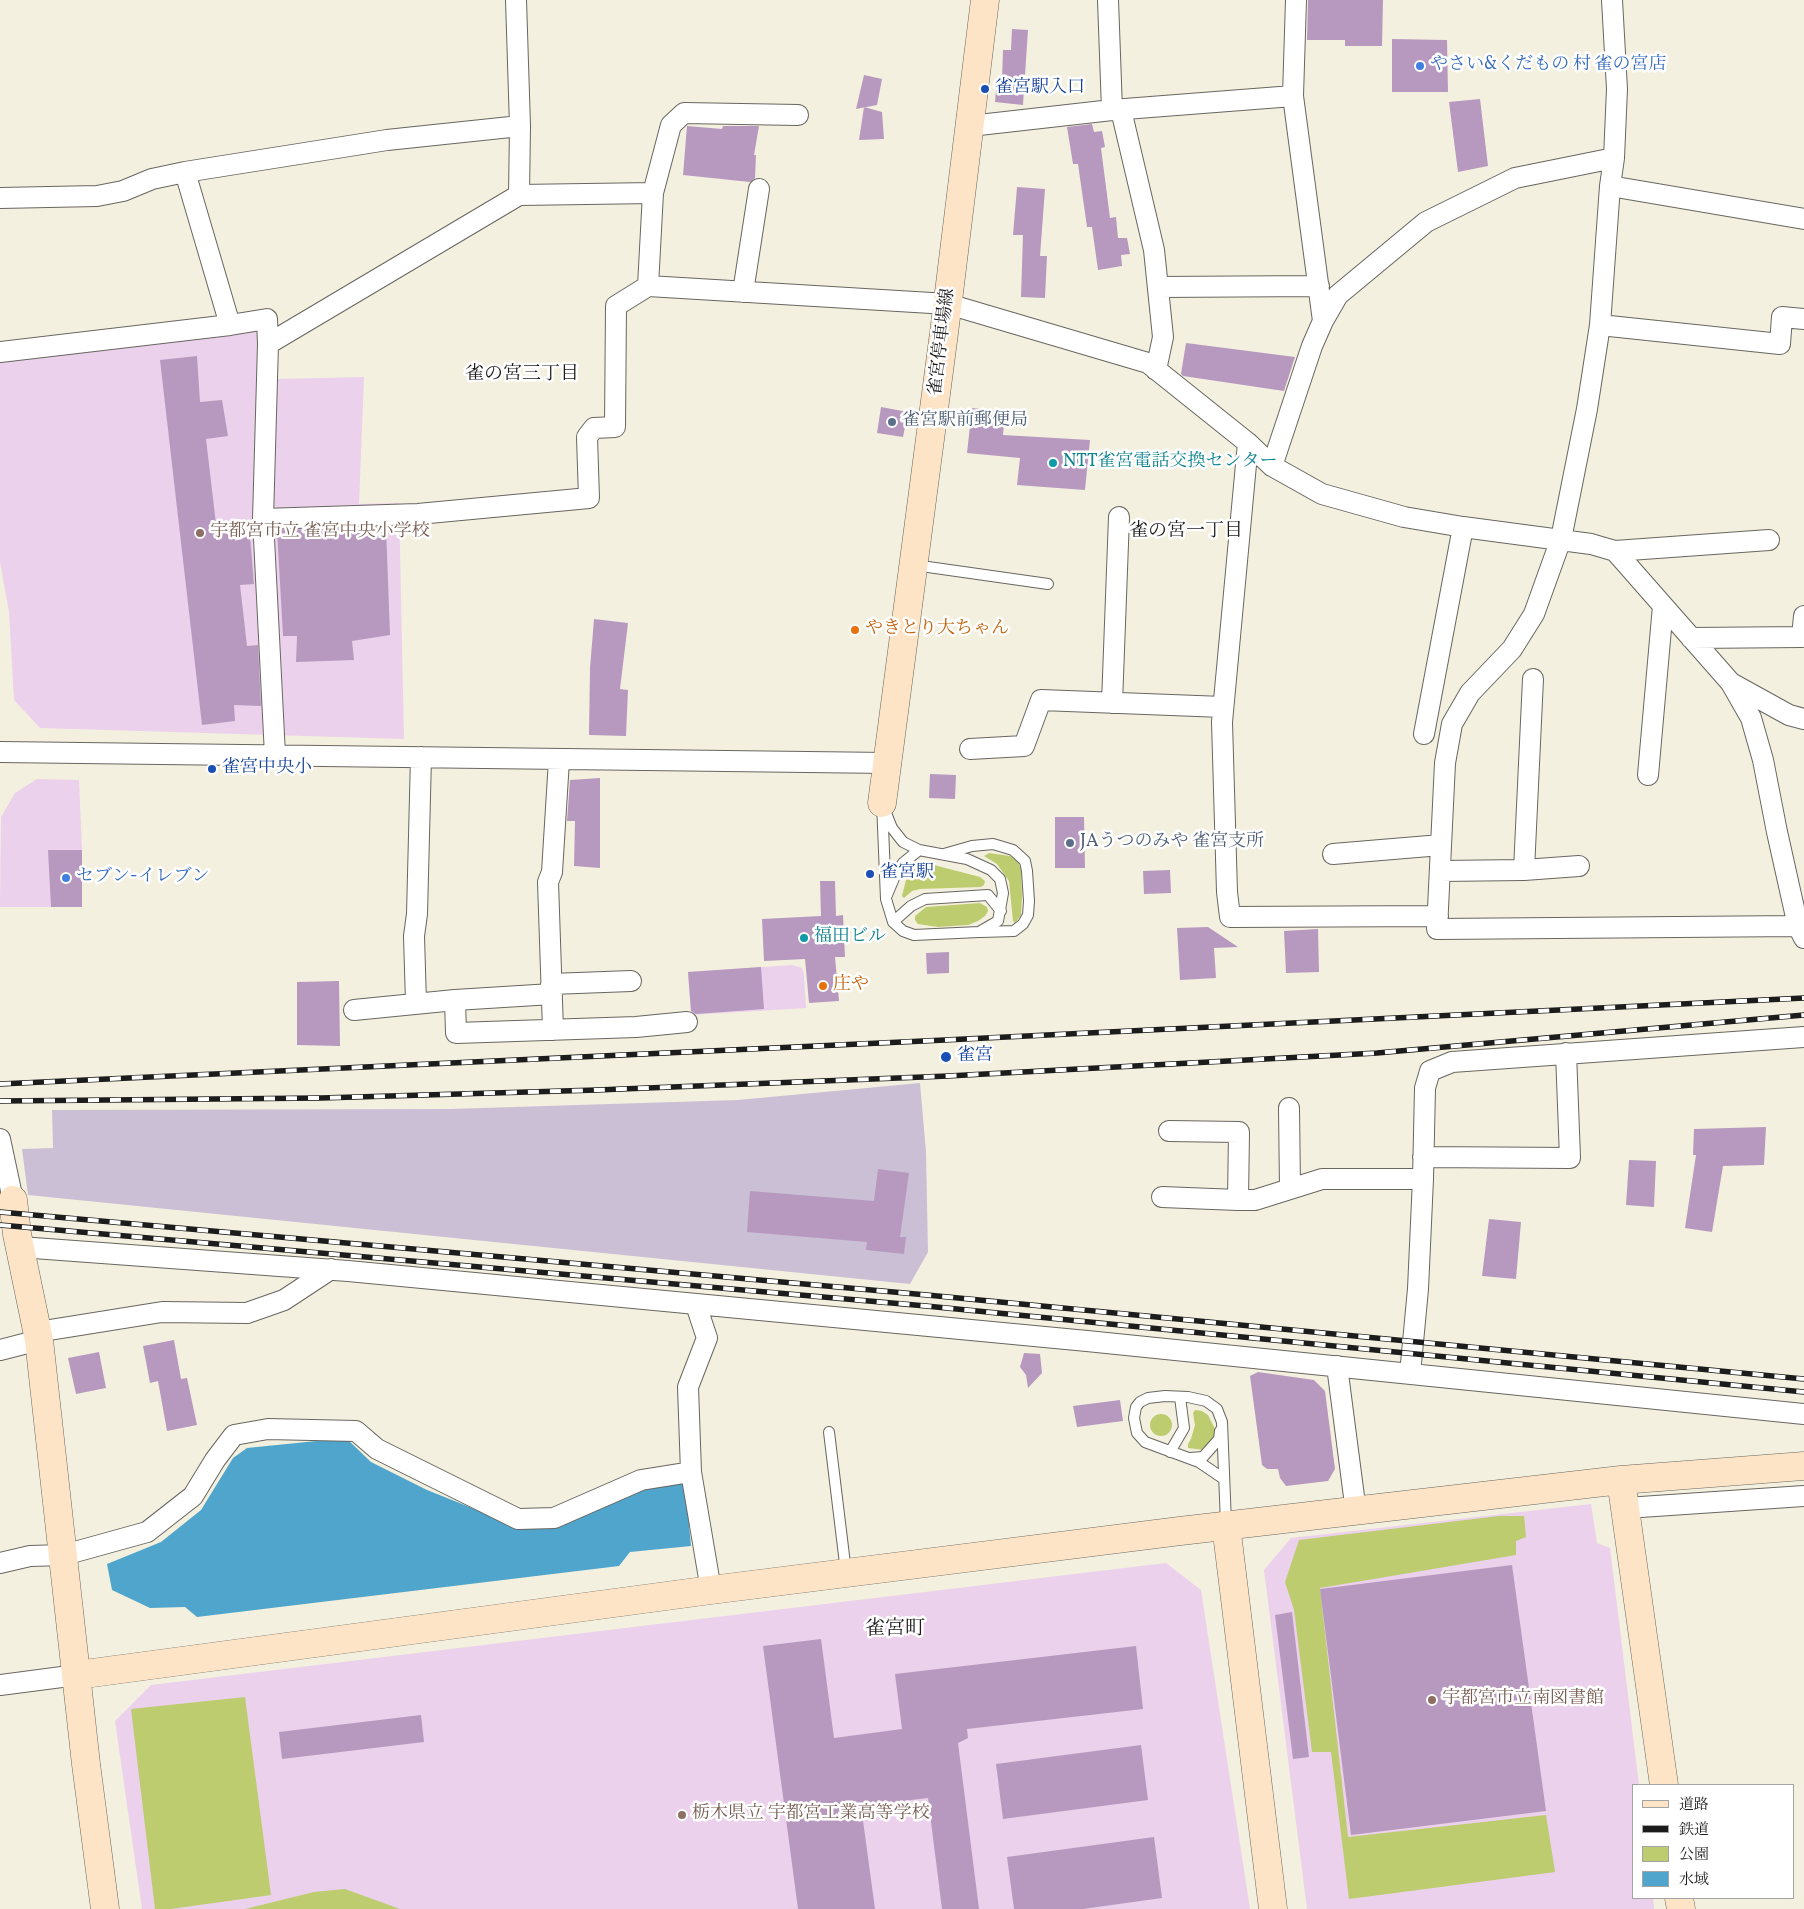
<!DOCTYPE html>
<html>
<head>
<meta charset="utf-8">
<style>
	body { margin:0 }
	#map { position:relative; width:1804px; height:1909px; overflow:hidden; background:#f4f0df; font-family:Vollkorn,"Noto Serif JP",serif }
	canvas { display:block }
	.legend { position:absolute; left:1632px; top:1784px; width:162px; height:115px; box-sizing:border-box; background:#fff; border:1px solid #a4a4a4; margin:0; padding:6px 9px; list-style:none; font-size:15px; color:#1c1c1c }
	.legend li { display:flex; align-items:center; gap:10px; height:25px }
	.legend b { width:25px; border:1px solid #a4a4a4 }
</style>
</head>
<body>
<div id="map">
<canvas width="1804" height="1909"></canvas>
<ul class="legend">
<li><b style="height:6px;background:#fee4c6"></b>道路</li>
<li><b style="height:6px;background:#1c1c1c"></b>鉄道</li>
<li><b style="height:14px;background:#bdcc6e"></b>公園</li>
<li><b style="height:14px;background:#4fa5cb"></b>水域</li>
</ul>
</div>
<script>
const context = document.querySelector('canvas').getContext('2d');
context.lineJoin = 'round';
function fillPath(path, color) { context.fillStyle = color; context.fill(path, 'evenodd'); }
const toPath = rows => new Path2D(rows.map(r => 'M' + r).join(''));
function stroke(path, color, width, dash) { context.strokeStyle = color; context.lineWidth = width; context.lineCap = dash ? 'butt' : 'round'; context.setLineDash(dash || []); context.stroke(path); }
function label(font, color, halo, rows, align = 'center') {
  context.font = font + ' Vollkorn,"Noto Serif JP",serif'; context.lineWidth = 5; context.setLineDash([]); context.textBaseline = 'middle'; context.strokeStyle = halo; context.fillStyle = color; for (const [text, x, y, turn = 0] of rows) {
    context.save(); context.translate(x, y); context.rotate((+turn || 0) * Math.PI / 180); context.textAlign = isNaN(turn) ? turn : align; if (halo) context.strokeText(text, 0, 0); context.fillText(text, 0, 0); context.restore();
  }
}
const built = toPath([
	[258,316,276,379,364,377,359,504,399,503,404,739,40,728,14,700,9,612,0,562,0,357],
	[37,779,79,780,82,850,82,907,0,907,1,817,15,793],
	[793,965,802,968,804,974,806,1008,691,1015,688,972],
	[1591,1504,1597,1543,1610,1548,1639,1785,1633,1785,1633,1898,1653,1898,1654,1909,1307,1909,1264,1570,1291,1538],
	[1166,1563,1201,1590,1250,1909,142,1909,115,1721,151,1685]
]);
const industrial = toPath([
	[920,1083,926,1152,928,1252,910,1284,28,1195,22,1149,53,1148,52,1110,450,1109,738,1100]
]);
const green = toPath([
	[989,853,1010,856,1018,862,1021,869,1022,896,1021,915,1015,923,1013,921,1009,881,997,864,984,856],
	[934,865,980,877,985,881,984,885,981,887,920,889,912,891,904,898,902,896,907,876,913,870,921,866],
	[980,903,987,907,988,911,985,916,978,921,968,925,938,927,918,924,915,920,915,916,926,907],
	[1195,1410,1202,1411,1208,1415,1215,1429,1213,1441,1204,1450,1188,1448,1188,1444,1191,1439,1195,1425,1193,1413],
	'1150 1425a11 11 0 1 1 22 0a11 11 0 1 1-22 0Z',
	[1499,1516,1524,1516,1526,1537,1516,1541,1516,1555,1320,1588,1348,1837,1546,1815,1555,1872,1349,1899,1331,1752,1312,1752,1294,1610,1285,1582,1299,1540],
	[245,1697,271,1895,171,1909,155,1909,131,1709],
	[345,1889,400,1909,245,1909,314,1892]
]);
const water = toPath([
	[346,1438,371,1462,427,1490,497,1518,537,1529,587,1512,641,1486,685,1481,691,1546,630,1552,619,1566,197,1617,185,1607,150,1608,112,1590,107,1564,161,1542,201,1510,233,1458,247,1448]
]);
const building = toPath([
	[1308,0,1383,0,1382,46,1345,46,1345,40,1307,40],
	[1012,29,1028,30,1023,105,995,102,997,79,1002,79,1003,50,1011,50],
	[1392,39,1447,40,1448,92,1392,92],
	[864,75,882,79,877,105,856,109],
	[1480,99,1488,166,1458,172,1449,102],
	[864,107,882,112,884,139,859,140],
	[1092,124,1094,132,1102,131,1105,147,1101,148,1110,218,1116,217,1118,238,1127,238,1130,254,1121,255,1122,266,1098,270,1092,227,1087,227,1078,164,1073,164,1067,127],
	[687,126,722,129,723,126,759,126,754,155,756,155,755,178,750,182,683,175],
	[1017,187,1045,189,1040,256,1047,256,1045,298,1021,297,1023,235,1013,235],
	[1186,343,1295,357,1284,391,1183,376,1181,374],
	[197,356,200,402,222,400,228,436,206,439,216,524,234,522,235,541,250,536,254,584,240,585,247,646,258,645,261,706,234,705,235,721,202,725,160,360],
	[881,407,908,412,903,437,877,433],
	[972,408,1005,412,1003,435,1090,440,1085,490,1017,485,1020,458,967,453],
	[386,527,390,635,352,641,354,660,296,662,297,636,283,636,277,530],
	[594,619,628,623,620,689,628,690,626,736,589,735,590,668],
	[930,774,956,775,955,799,929,798],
	[600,778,600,868,574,866,575,821,567,821,570,780],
	[1055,817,1084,817,1085,868,1055,868],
	[48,850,82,850,82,907,51,907],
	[1170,870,1171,893,1144,894,1143,871],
	[820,881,835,881,836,916,843,915,845,957,835,957,839,1001,809,1003,805,959,764,961,762,919,821,916],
	[1208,927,1238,947,1214,948,1216,978,1180,980,1177,928],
	[1318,929,1319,972,1286,973,1284,931],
	[949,952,949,973,927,974,926,953],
	[761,967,764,1009,696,1014,691,1011,688,972],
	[339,981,340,1046,297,1045,297,982],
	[1766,1127,1764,1165,1723,1166,1712,1232,1685,1228,1696,1155,1693,1155,1694,1129],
	[1629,1160,1656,1161,1654,1207,1626,1205],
	[878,1169,909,1173,900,1237,906,1237,904,1254,866,1250,867,1242,747,1232,750,1191,874,1201],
	[1489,1219,1521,1222,1516,1279,1482,1276],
	[174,1340,181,1379,187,1378,197,1425,167,1431,158,1381,150,1383,143,1346],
	[99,1352,106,1388,76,1394,68,1358],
	[1024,1353,1040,1354,1042,1373,1028,1388,1026,1375,1020,1367],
	[1258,1372,1314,1380,1325,1391,1335,1469,1328,1481,1286,1486,1280,1478,1278,1469,1267,1469,1262,1465,1250,1376],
	[1120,1400,1123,1421,1077,1427,1073,1406],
	[1512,1565,1546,1811,1351,1835,1320,1589],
	[1292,1612,1309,1757,1293,1759,1275,1615],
	[821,1639,834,1738,902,1729,895,1674,1136,1646,1143,1709,967,1729,968,1738,958,1743,979,1909,942,1909,928,1798,861,1806,875,1909,798,1909,763,1646],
	[421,1715,424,1742,282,1759,279,1732],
	[1141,1745,1148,1800,1003,1819,996,1764],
	[1154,1837,1162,1898,1083,1909,1014,1909,1007,1857]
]);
const lane = toPath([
	[914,565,1048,584],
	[882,803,892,828,903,842,919,850,967,859,991,870,1000,879,1003,893,998,921,979,932,914,935,903,931,893,922,886,899,882,803],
	[944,854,972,846,993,844,1013,850,1025,861,1027,871,1029,901,1028,915,1023,924,1014,931,981,932],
	[887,895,897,871,903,863,919,850],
	[893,922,911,906,925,899,988,895,1001,911],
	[829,1432,846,1572],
	[1170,1452,1184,1428,1180,1397],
	[1190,1458,1203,1457,1219,1439,1220,1431],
	[1224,1479,1199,1462,1145,1442,1137,1433,1134,1418,1136,1407,1140,1402,1148,1398,1165,1396,1188,1397,1206,1401,1217,1409,1222,1422,1226,1524]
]);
const street = toPath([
	[516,0,520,126,519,195],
	[1108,0,1112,110],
	[1296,0,1293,96,1323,321],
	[1612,0,1617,89,1614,158,1610,186,1600,325,1587,409,1561,539,1534,614,1512,649,1470,693,1452,724,1445,763,1437,929,1798,926],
	[1121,110,1154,250,1163,337,1156,370],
	[970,126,1112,110,1293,96],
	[185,172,230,325],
	[1610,186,1804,219],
	[653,193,671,125,684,113,798,115],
	[0,198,97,196,123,191,152,179,185,172,387,140,520,126],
	[1158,287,1319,286],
	[743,292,759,189],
	[1600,325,1780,344,1782,317,1804,319],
	[268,344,263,519,275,755],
	[0,352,230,325,267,319,268,344,519,195,653,193,648,286,948,304,1148,363,1248,443,1272,466,1322,494,1404,517,1463,527,1591,544,1615,551,1731,683,1751,718,1763,760,1777,832,1798,926,1804,938],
	[1248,443,1222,722,1227,892,1230,917,1438,916],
	[1272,466,1312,346,1323,321,1338,295,1426,222,1515,178,1614,158],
	[263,519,418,514,589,498,587,437,594,428,615,427,616,306,648,286],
	[1615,551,1769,540],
	[1691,638,1802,637,1804,616],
	[1731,683,1789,715,1804,719],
	[1112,703,1119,517],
	[1424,734,1463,527],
	[970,749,1024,746,1041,700,1223,707],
	[0,752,887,763],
	[1648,775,1663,606],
	[1333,854,1441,845],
	[1524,870,1533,679],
	[1440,871,1524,870,1579,866],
	[551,984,631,981],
	[455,1000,456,1033,636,1027,687,1022],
	[416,1003,414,936,417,914,421,757],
	[354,1010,455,1000,552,994],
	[553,1030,548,882,552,872,559,760],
	[1289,1108,1290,1189],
	[1169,1131,1239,1132,1238,1200,1255,1200,1322,1179,1423,1179],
	[0,1139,13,1200],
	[1423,1157,1570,1158,1566,1053],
	[1162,1197,1238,1200],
	[20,1247,348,1271,1087,1341,1804,1414],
	[37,1332,162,1312,247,1313,284,1300,331,1269],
	[0,1350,39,1340],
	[1337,1366,1356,1512],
	[1410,1374,1418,1289,1423,1179,1425,1088,1430,1071,1452,1062,1804,1037],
	[691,1472,688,1387,707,1338,696,1305],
	[1626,1508,1804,1496],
	[0,1563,30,1556,64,1555,147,1532,193,1496,215,1460,234,1435,268,1429,356,1431,377,1449,518,1519,554,1518,641,1480,691,1472,711,1590],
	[0,1685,77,1675]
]);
const secondary = toPath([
	[882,803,944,333,985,0],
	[13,1200,17,1234,39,1340,86,1764,105,1909],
	[1621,1480,1664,1785],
	[1226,1525,1273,1909],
	[77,1675,711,1590,1180,1531,1621,1480,1804,1466],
	[1679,1898,1681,1909]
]);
const rail = toPath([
	[0,1084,945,1040,1804,998],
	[0,1101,321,1098,597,1090,948,1076,1377,1053,1804,1015],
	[0,1212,927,1295,1804,1379],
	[0,1225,926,1306,1804,1392]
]);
const markers = [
	[1420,66,5,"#3f7fe0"],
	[985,89,5,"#1a4fb4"],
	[892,422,5,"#5c6f8a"],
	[1053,463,5,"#0f9aa8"],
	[200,533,5,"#8d6e63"],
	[855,630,5,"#e8710a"],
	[212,769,5,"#1a4fb4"],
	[1070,843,5,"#5c6f8a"],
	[870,874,5,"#1a4fb4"],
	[66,878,5,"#3f7fe0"],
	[804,938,5,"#0f9aa8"],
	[823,986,5,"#e8710a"],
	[946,1057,6,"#1a4fb4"],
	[1432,1700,5,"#8d6e63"],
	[682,1815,5,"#8d6e63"]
];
const shopNames = [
	["やさい&くだもの 村 雀の宮店",1430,66],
	["セブン-イレブン",76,878]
];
const transitNames = [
	["雀宮駅入口",995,89],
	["雀宮中央小",222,769],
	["雀宮駅",880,874],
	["雀宮",957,1057]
];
const streetNames = [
	["雀宮停車場線",943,342,-83]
];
const serviceNames = [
	["雀宮駅前郵便局",902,422],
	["JAうつのみや 雀宮支所",1080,843]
];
const cultureNames = [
	["NTT雀宮電話交換センター",1063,463],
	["福田ビル",814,938]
];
const educationNames = [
	["宇都宮市立 雀宮中央小学校",210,533],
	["宇都宮市立南図書館",1442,1700],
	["栃木県立 宇都宮工業高等学校",692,1815]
];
const foodNames = [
	["やきとり大ちゃん",865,630],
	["庄や",833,986]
];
const neighbourhoodNames = [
	["雀の宮三丁目",522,376],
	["雀の宮一丁目",1186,533]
];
const quarterNames = [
	["雀宮町",895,1630]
];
fillPath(built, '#ebd1eb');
fillPath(industrial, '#cbbfd5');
fillPath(green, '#bdcc6e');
fillPath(water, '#4fa5cb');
fillPath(building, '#b799bf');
stroke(lane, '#686660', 12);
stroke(street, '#686660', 22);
stroke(secondary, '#686660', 29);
stroke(lane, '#fff', 10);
stroke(street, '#fff', 20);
stroke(secondary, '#fee4c6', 28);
stroke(rail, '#1c1c1c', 5.5);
stroke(rail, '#fff', 4, [11]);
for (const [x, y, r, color] of markers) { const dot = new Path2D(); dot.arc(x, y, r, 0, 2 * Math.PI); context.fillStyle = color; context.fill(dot); stroke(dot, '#fff', 2); }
label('18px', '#366cbe', '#fff', shopNames, 'left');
label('18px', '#164399', '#fff', transitNames, 'left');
label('18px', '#1c1c1c', '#fff', streetNames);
label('18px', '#4e5e75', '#fff', serviceNames, 'left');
label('18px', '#0d838f', '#fff', cultureNames, 'left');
label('18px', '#785e54', '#fff', educationNames, 'left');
label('18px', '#c56008', '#fff', foodNames, 'left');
label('19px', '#1c1c1c', '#fff', neighbourhoodNames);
label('20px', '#1c1c1c', '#fff', quarterNames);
</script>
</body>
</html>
